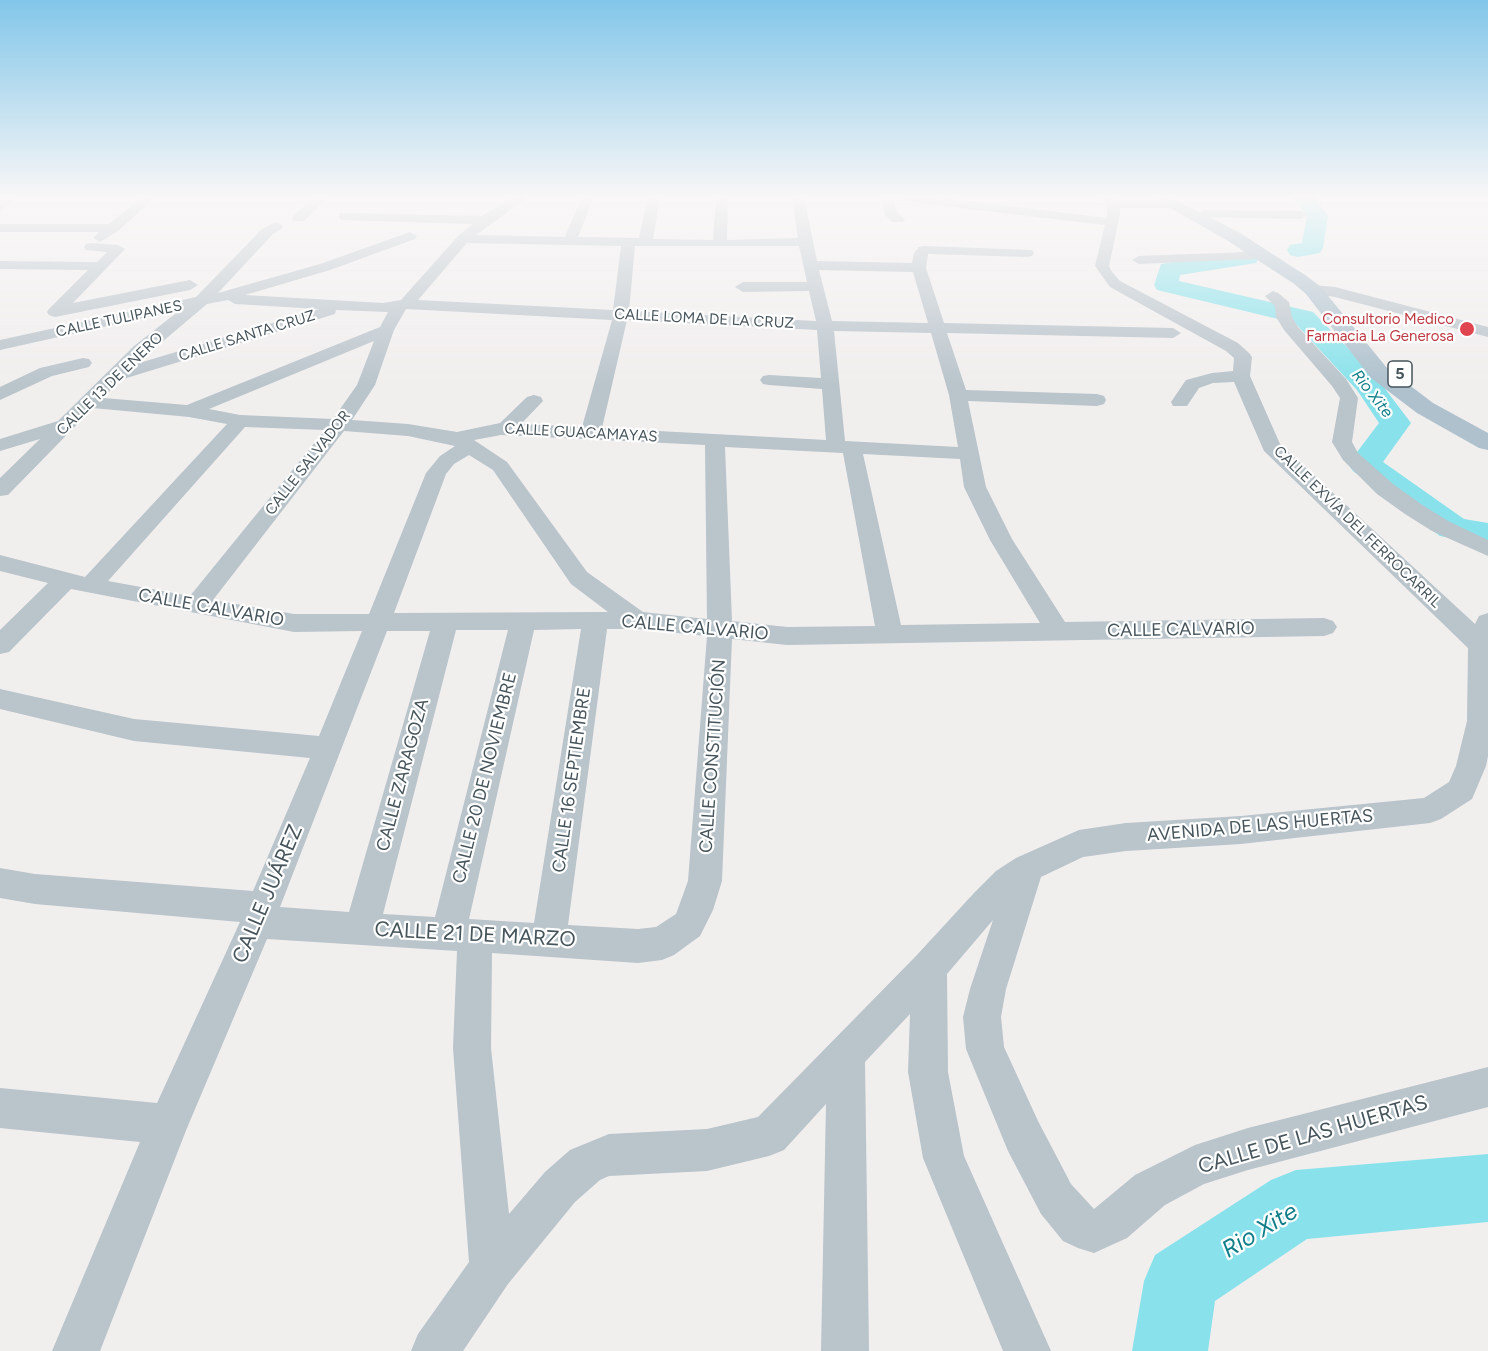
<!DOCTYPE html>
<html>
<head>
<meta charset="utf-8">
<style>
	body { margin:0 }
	canvas { display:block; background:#f1eeee }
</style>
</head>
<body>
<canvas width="1488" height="1351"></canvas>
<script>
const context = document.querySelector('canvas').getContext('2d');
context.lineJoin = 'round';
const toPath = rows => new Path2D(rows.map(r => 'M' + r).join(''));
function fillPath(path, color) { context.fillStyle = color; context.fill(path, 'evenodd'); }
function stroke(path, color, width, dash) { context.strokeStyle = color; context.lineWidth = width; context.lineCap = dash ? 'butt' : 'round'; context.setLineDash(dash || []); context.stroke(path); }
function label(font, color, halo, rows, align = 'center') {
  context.font = font + ' Figtree,sans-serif'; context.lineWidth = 4.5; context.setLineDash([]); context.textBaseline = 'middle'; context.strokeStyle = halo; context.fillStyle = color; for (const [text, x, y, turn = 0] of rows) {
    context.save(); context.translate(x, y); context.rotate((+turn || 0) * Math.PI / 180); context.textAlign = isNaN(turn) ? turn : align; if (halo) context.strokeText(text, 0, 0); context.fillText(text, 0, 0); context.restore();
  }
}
const river = toPath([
	[1293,197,1314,197,1328,216,1323,248,1320,253,1298,257,1290,255,1287,250,1290,245,1302,243,1307,216,1293,197],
	[1248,251,1256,253,1259,258,1256,263,1180,275,1179,281,1313,312,1377,378,1411,423,1383,462,1464,519,1488,523,1488,545,1440,536,1353,471,1348,464,1379,423,1357,390,1295,323,1157,290,1154,285,1161,264,1248,251],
	[1488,1154,1488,1222,1307,1239,1215,1301,1208,1351,1132,1351,1144,1281,1155,1255,1271,1180,1296,1170,1488,1154]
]);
const minor = toPath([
	[4,197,18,197,0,210,0,200,4,197],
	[142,197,156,197,118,231,100,242,93,238,99,232,0,232,0,224,109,224,142,197],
	[314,197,328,197,304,221,294,221,292,218,294,215,314,197],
	[513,197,528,197,476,235,565,237,582,197,594,197,578,237,639,238,648,197,660,197,653,239,713,240,716,197,728,197,727,240,798,238,792,197,804,197,817,261,912,263,914,253,919,247,924,246,1032,250,1034,253,1032,256,1027,257,928,254,926,268,944,323,1173,328,1181,333,1173,338,947,333,966,390,1097,394,1104,396,1106,400,1104,404,1097,406,968,401,986,487,1012,539,1065,622,1324,618,1333,621,1337,627,1333,633,1324,636,787,645,732,639,722,881,713,910,700,936,674,955,662,960,638,963,492,953,491,1048,509,1214,545,1172,570,1150,609,1134,707,1129,758,1117,916,956,974,893,996,871,1016,858,1079,830,1126,823,1241,816,1424,798,1449,782,1456,766,1467,721,1468,648,1264,451,1234,382,1213,383,1199,388,1187,406,1173,406,1171,402,1186,380,1212,373,1233,371,1234,358,1226,351,1110,287,1095,266,1105,225,901,201,895,197,935,197,1107,218,1107,205,1098,197,1112,197,1116,200,1177,201,1179,204,1177,207,1173,208,1120,208,1120,214,1109,266,1112,272,1120,281,1238,343,1249,353,1252,357,1250,376,1280,444,1475,624,1479,616,1488,613,1488,756,1486,766,1472,799,1441,819,1430,823,1241,844,1126,851,1083,857,1041,877,1006,989,1001,1017,1004,1047,1038,1121,1071,1184,1094,1209,1135,1175,1195,1145,1248,1128,1488,1067,1488,1107,1248,1170,1204,1184,1165,1205,1127,1238,1094,1253,1078,1248,1063,1241,1041,1214,1008,1151,966,1049,963,1017,970,989,993,920,947,974,948,1072,964,1156,1051,1351,1003,1351,923,1158,908,1072,910,1014,865,1062,869,1351,821,1351,826,1104,784,1150,769,1156,707,1171,609,1176,600,1180,575,1202,508,1284,463,1351,411,1351,418,1334,469,1262,453,1048,457,951,267,939,187,1128,100,1351,52,1351,140,1142,0,1128,0,1088,157,1103,240,922,35,904,0,898,0,868,35,874,253,891,310,758,134,741,0,709,0,689,134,719,319,736,362,631,294,632,71,589,9,652,0,654,0,630,48,583,0,571,0,555,85,577,227,424,189,417,93,408,8,495,0,496,0,478,40,439,0,451,0,439,58,421,134,346,180,310,0,350,0,340,196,297,262,229,276,222,283,226,281,229,272,235,218,293,320,264,410,232,417,236,415,239,330,270,245,295,383,303,401,300,458,236,473,224,345,220,340,219,339,216,340,213,482,216,513,197],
	[467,243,621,246,613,310,418,300,467,243],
	[635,246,799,246,807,282,743,282,735,287,743,292,809,291,816,321,629,311,635,246],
	[819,270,913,272,928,323,832,321,819,270],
	[228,300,235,304,319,309,136,364,207,304,228,300],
	[406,309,612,320,582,427,521,424,543,401,541,397,534,395,527,397,500,423,457,432,408,424,352,420,375,385,394,330,406,309],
	[336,310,388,312,380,327,187,405,103,398,120,380,335,314,336,310],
	[627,320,817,330,821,378,769,375,763,376,760,380,763,384,769,385,822,389,826,440,602,428,627,320],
	[834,331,931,333,949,395,958,447,845,441,834,331],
	[374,341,357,385,333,419,240,415,209,409,374,341],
	[245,427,325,430,190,596,108,581,245,427],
	[344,431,408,436,455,446,440,456,426,473,369,614,294,614,213,600,344,431],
	[501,435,705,445,707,619,643,612,587,572,507,462,474,440,501,435],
	[725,447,843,453,875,626,787,627,732,621,725,447],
	[863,454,960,459,964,487,990,540,1040,623,901,625,863,454],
	[469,455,493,470,571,584,608,612,394,613,446,474,454,464,469,455],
	[581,629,534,923,469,919,534,630,581,629],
	[607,629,637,629,707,636,688,881,676,914,656,927,638,929,568,925,607,629],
	[456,630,508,630,435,917,383,914,456,630],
	[387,631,430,631,349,912,280,907,387,631],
	[882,197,894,197,896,211,905,219,903,222,893,222,885,215,882,197],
	[1207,210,1301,211,1307,215,1301,219,1202,217,1201,214,1202,211,1207,210],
	[91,243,118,245,125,249,73,303,190,280,198,285,190,290,55,317,49,315,47,312,49,309,88,270,0,269,0,261,97,262,107,252,86,250,84,247,86,244,91,243],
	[1249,252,1254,253,1256,256,1254,259,1139,264,1132,260,1139,256,1249,252],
	[1313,285,1335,287,1488,327,1488,337,1335,297,1308,293,1305,290,1313,285],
	[1273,291,1278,293,1289,302,1292,317,1298,327,1346,379,1358,398,1352,442,1358,453,1393,484,1421,504,1448,521,1488,540,1488,556,1432,531,1405,514,1377,494,1343,460,1332,442,1340,398,1332,386,1284,330,1276,317,1275,306,1265,296,1273,291],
	[83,358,89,359,92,363,89,367,52,376,0,400,0,387,40,368,83,358]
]);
const major = toPath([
	[1151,197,1170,197,1240,233,1305,275,1320,286,1387,368,1433,403,1488,433,1488,450,1479,448,1417,413,1371,378,1306,294,1293,283,1228,241,1151,197]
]);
const markers = [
	[1467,329,8,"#e0444e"]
];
const farStreetnames = [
	["CALLE TULIPANES",119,319,-12],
	["CALLE LOMA DE LA CRUZ",704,319,3],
	["CALLE SANTA CRUZ",247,336,-17],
	["CALLE 13 DE ENERO",110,384,-44],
	["CALLE GUACAMAYAS",581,433,3],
	["CALLE SALVADOR",308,463,-52],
	["CALLE EXVÍA DEL FERROCARRIL",1357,527,44]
];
const farHealthnames = [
	["Consultorio Medico",1454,320],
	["Farmacia La Generosa",1454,337]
];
const shields = [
	[1400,374,24]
];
const shieldNames = [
	["5",1400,374]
];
const farWaternames = [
	["Rio Xite",1372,394,52]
];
const streetNames = [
	["CALLE CALVARIO",211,608,10],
	["CALLE CALVARIO",695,628,5],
	["CALLE CALVARIO",1181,630,-1],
	["CALLE CONSTITUCIÓN",713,756,-86],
	["CALLE ZARAGOZA",403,775,-75],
	["CALLE 20 DE NOVIEMBRE",485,778,-76],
	["CALLE 16 SEPTIEMBRE",572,780,-82],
	["AVENIDA DE LAS HUERTAS",1260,826,-5]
];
const nearStreetnames = [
	["CALLE JUÁREZ",268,894,-67],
	["CALLE 21 DE MARZO",475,935,3],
	["CALLE DE LAS HUERTAS",1313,1135,-16]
];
const nearWaternames = [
	["Rio Xite",1260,1231,-31]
];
fillPath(river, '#89e2eb');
fillPath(minor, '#b9c4cb');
fillPath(major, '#aec1cd');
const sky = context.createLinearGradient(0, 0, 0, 386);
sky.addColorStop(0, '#82c6e9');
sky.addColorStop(0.51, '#f9f7f7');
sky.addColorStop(1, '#f9f7f700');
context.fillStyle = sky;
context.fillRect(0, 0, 1488, 386);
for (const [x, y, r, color] of markers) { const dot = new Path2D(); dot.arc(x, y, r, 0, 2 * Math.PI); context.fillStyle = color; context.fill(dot); stroke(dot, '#fff', 2); }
label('15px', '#46545b', '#fff', farStreetnames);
label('15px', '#be3a42', '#fff', farHealthnames, 'right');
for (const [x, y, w] of shields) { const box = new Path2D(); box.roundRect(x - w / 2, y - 13, w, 26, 4.5); context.fillStyle = '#fff'; context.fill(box); stroke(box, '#46545b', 1.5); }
label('bold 16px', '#46545b', null, shieldNames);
label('italic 16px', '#0e7e89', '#fff', farWaternames);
label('18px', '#46545b', '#fff', streetNames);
label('21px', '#46545b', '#fff', nearStreetnames);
label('italic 24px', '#0e7e89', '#fff', nearWaternames);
</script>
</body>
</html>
